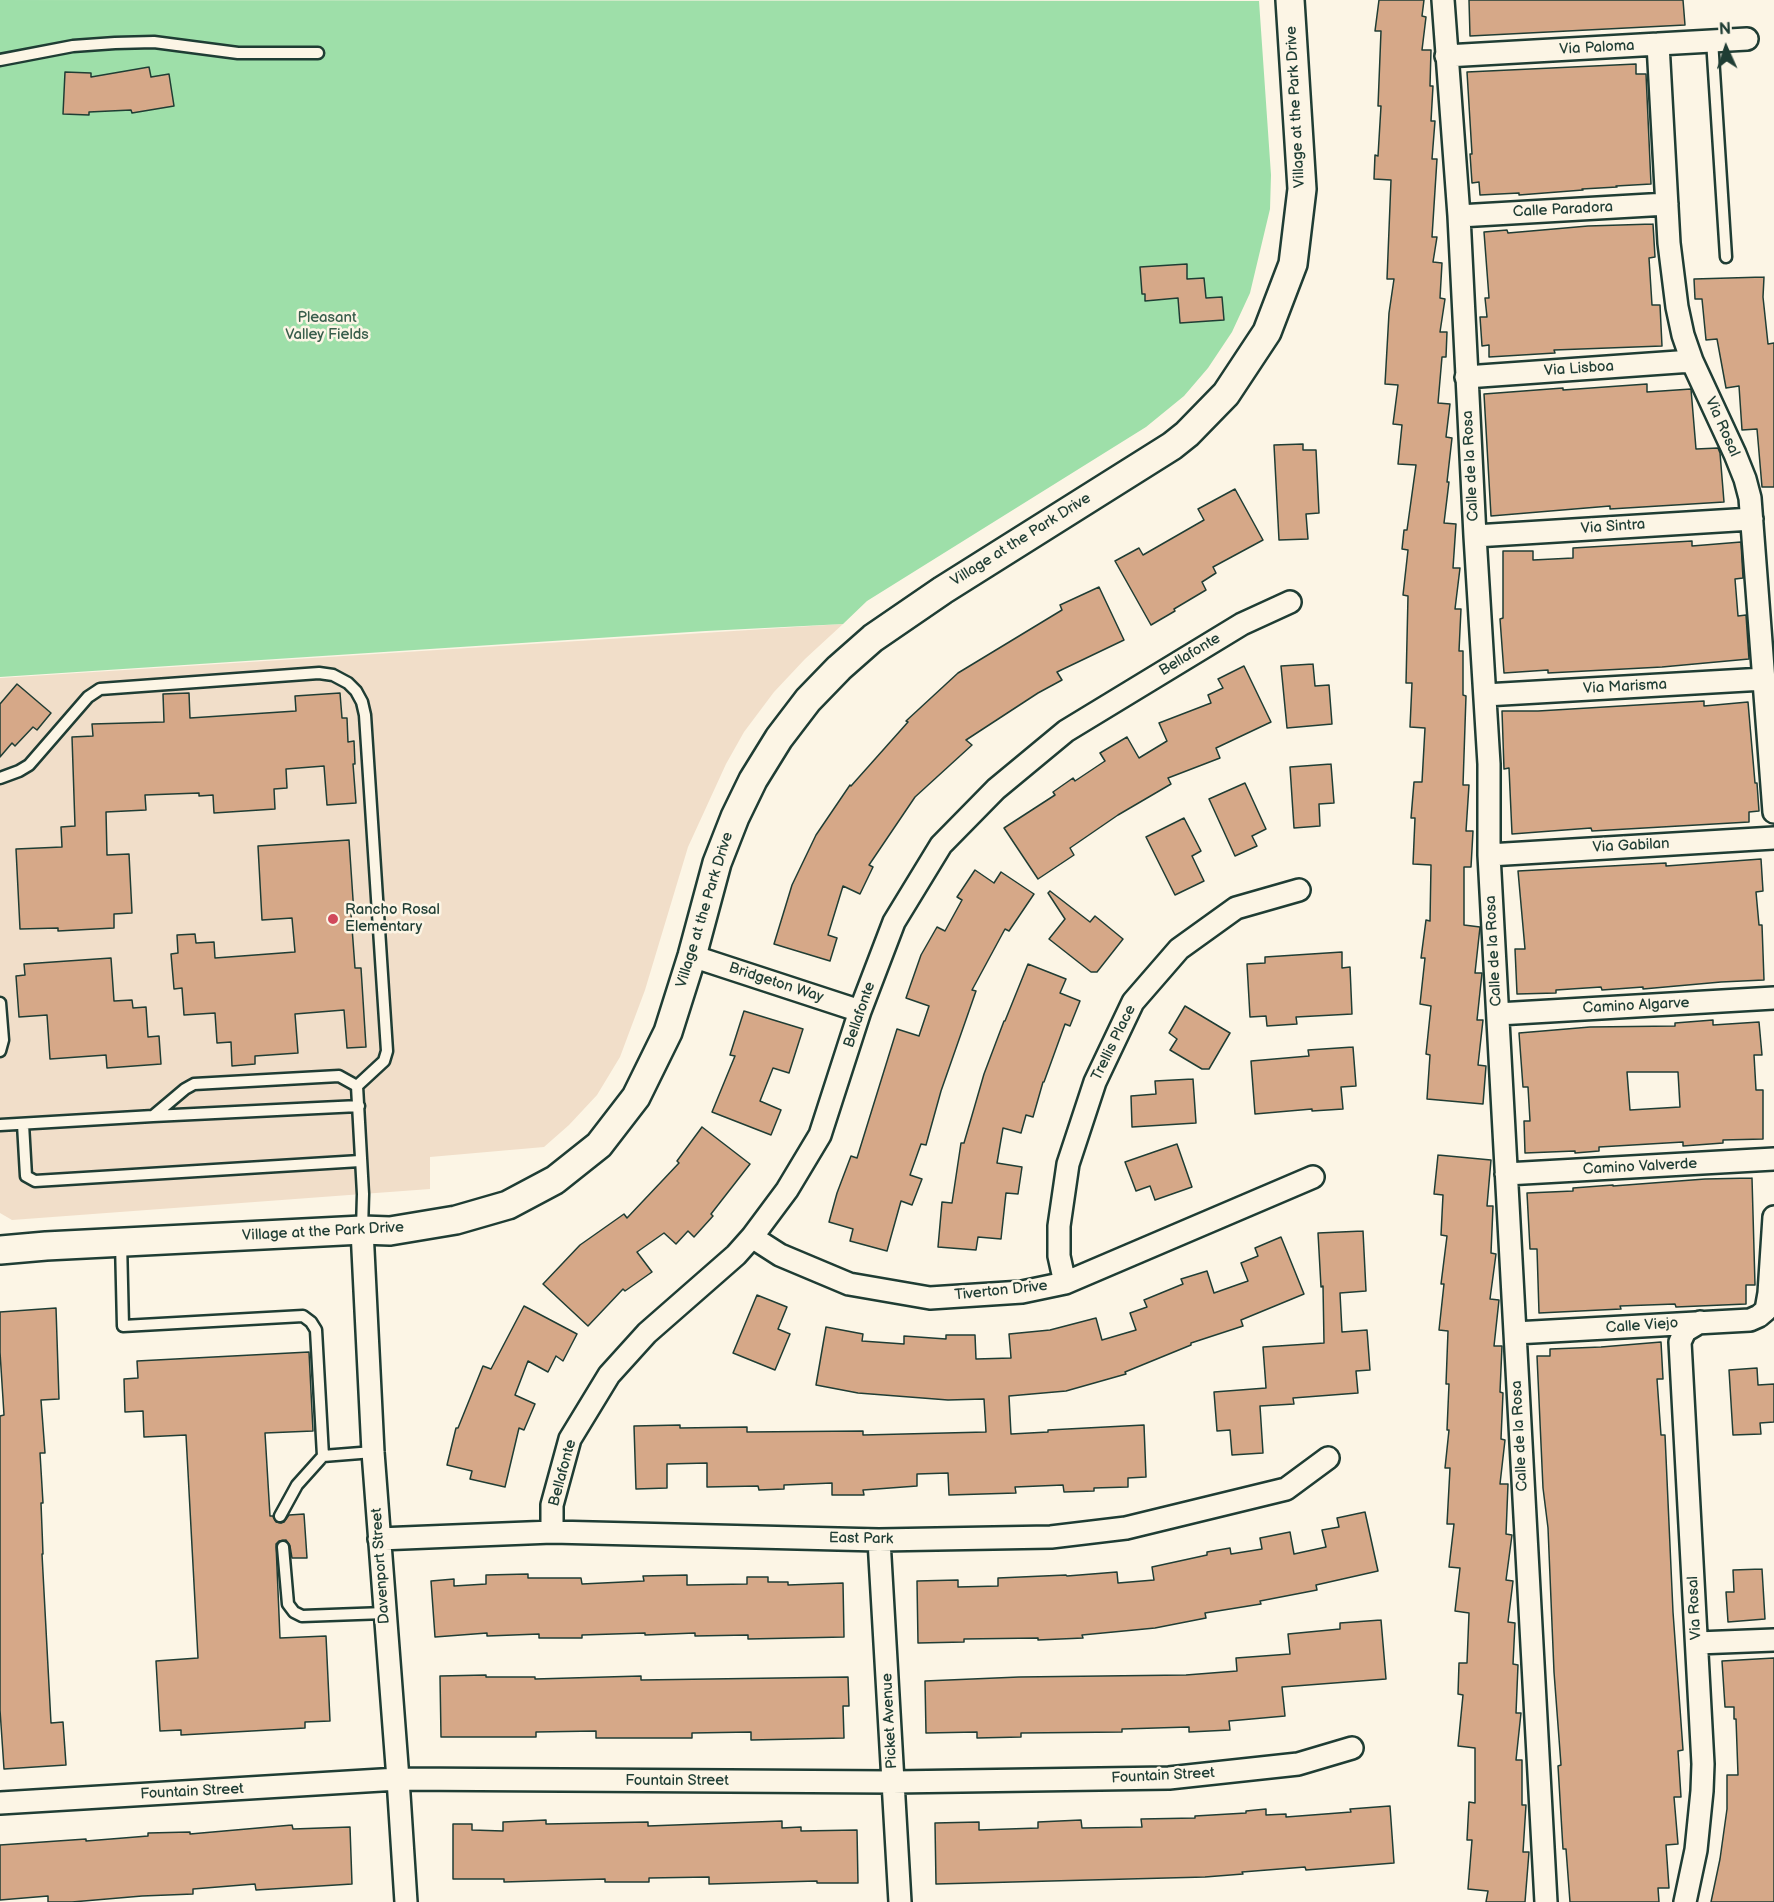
<!DOCTYPE html>
<html>
<head>
<meta charset="utf-8">
<style>
	body { margin:0 }
	#map { position:relative; width:1774px; height:1902px; overflow:hidden; background:#fcf5e5; font-family:"Balsamiq Sans",sans-serif }
	canvas { display:block }
	.north { position:absolute; left:1696px; top:18px; width:60px; height:60px; -webkit-text-stroke:4px #fcf5e5; paint-order:stroke; rotate:357deg; font-size:16px; font-weight:700; line-height:24px; text-align:center; color:#1f3d34 }
	.north::after { content:''; display:block; margin:auto; width:21px; height:27px; background:#1f3d34; clip-path:polygon(50% 0,100% 100%,50% 72%,0 100%) }
</style>
</head>
<body>
<div id="map">
<canvas width="1774" height="1902"></canvas>
<div class="north">N</div>
</div>
<script>
const context = document.querySelector('canvas').getContext('2d');
context.lineJoin = 'round';
function fillPath(path, color) { context.fillStyle = color; context.fill(path, 'evenodd'); }
const toPath = rows => new Path2D(rows.map(r => 'M' + r).join(''));
function stroke(path, color, width, dash) { context.strokeStyle = color; context.lineWidth = width; context.lineCap = dash ? 'butt' : 'round'; context.setLineDash(dash || []); context.stroke(path); }
function label(font, color, halo, rows, align = 'center') {
  context.font = font + ' "Balsamiq Sans",sans-serif'; context.lineWidth = 5; context.setLineDash([]); context.textBaseline = 'middle'; context.strokeStyle = halo; context.fillStyle = color; for (const [text, x, y, turn = 0] of rows) {
    context.save(); context.translate(x, y); context.rotate((+turn || 0) * Math.PI / 180); context.textAlign = isNaN(turn) ? turn : align; if (halo) context.strokeText(text, 0, 0); context.fillText(text, 0, 0); context.restore();
  }
}
const built = toPath([
	[843,624,805,659,774,692,744,732,726,764,688,847,645,990,620,1057,597,1095,569,1125,544,1147,430,1157,430,1189,12,1220,0,1213,0,678]
]);
const green = toPath([
	[0,0,1259,1,1271,175,1270,209,1250,293,1232,332,1208,368,1184,396,1146,427,867,601,843,624,706,631,0,677]
]);
const building = toPath([
	[1379,0,1424,0,1422,16,1426,17,1422,50,1431,50,1430,86,1433,86,1431,121,1435,121,1432,159,1437,159,1432,237,1437,237,1433,262,1442,263,1440,298,1445,299,1440,332,1447,332,1446,357,1442,357,1438,403,1450,404,1446,437,1452,438,1447,482,1449,482,1444,523,1456,524,1453,568,1460,568,1455,609,1461,609,1459,651,1463,651,1463,695,1466,696,1463,785,1469,785,1466,831,1473,831,1471,867,1464,867,1464,925,1480,927,1475,973,1482,973,1477,1020,1483,1020,1478,1065,1486,1066,1483,1104,1427,1099,1430,1055,1426,1054,1431,1006,1420,1004,1425,958,1421,958,1426,920,1430,921,1431,865,1413,864,1415,818,1411,818,1414,782,1422,782,1425,728,1410,727,1412,683,1406,683,1408,596,1403,595,1408,550,1402,549,1404,530,1407,530,1416,465,1398,464,1402,425,1393,424,1398,385,1385,384,1389,313,1394,279,1387,279,1391,180,1374,179,1375,155,1378,156,1381,106,1378,106,1381,31,1375,31,1379,0],
	[1469,0,1683,0,1685,25,1470,36,1469,0],
	[1636,64,1636,74,1646,74,1651,184,1616,186,1617,187,1582,189,1583,190,1519,195,1519,193,1480,195,1479,182,1472,183,1470,154,1472,154,1467,72,1636,64],
	[149,67,151,77,169,74,174,106,132,113,131,110,89,112,89,115,63,114,65,72,91,73,91,77,149,67],
	[1653,224,1655,257,1649,258,1652,305,1660,305,1662,346,1554,350,1555,353,1489,357,1489,345,1482,346,1480,317,1487,317,1485,298,1489,298,1484,232,1507,230,1508,233,1588,226,1653,224],
	[1187,264,1187,279,1204,278,1206,298,1222,297,1224,320,1180,323,1178,298,1145,301,1145,294,1142,294,1140,267,1187,264],
	[1764,277,1763,297,1768,344,1774,343,1774,487,1762,487,1757,429,1742,430,1739,386,1726,388,1717,339,1706,340,1702,299,1695,299,1694,279,1764,277],
	[1647,384,1647,392,1691,389,1696,449,1718,448,1720,453,1724,502,1610,509,1610,506,1491,516,1484,394,1563,388,1563,390,1647,384],
	[1303,444,1303,450,1316,450,1319,513,1306,514,1308,539,1279,540,1274,445,1303,444],
	[1235,489,1263,540,1213,567,1216,573,1202,582,1206,590,1174,609,1175,611,1151,625,1115,561,1139,548,1143,555,1204,520,1198,509,1235,489],
	[1692,541,1692,546,1741,542,1743,578,1735,579,1738,616,1746,615,1749,659,1662,667,1548,673,1548,670,1504,673,1500,619,1503,618,1503,551,1533,551,1533,560,1573,558,1573,548,1692,541],
	[1099,587,1124,640,1057,672,1062,680,1038,693,966,740,972,745,915,797,869,865,873,867,860,894,843,886,828,935,837,938,830,961,774,944,792,885,816,835,850,785,851,786,908,722,906,721,958,673,1062,610,1060,605,1099,587],
	[1313,664,1315,686,1329,685,1332,724,1287,728,1281,666,1313,664],
	[1244,666,1271,722,1216,748,1220,758,1168,778,1171,784,1118,815,1070,848,1074,855,1038,879,1004,828,1055,795,1053,792,1073,778,1075,781,1105,761,1100,753,1127,737,1139,758,1167,741,1159,723,1211,703,1208,695,1223,688,1218,679,1244,666],
	[17,684,51,713,37,730,33,727,15,746,12,743,0,757,0,704,17,684],
	[189,693,190,718,296,711,295,696,340,693,342,718,347,718,348,742,354,741,355,764,353,764,356,803,327,805,324,766,286,769,287,788,274,789,275,809,214,813,213,795,199,796,199,793,145,795,146,810,106,812,107,855,129,854,132,913,114,914,114,928,58,931,58,928,20,929,16,849,62,847,61,827,75,826,72,737,93,736,92,724,164,722,163,694,189,693],
	[1704,701,1704,706,1748,702,1755,783,1757,783,1759,811,1749,812,1749,822,1592,831,1591,828,1512,834,1509,768,1504,769,1502,711,1538,711,1704,701],
	[1331,764,1334,803,1319,804,1320,826,1294,828,1290,767,1331,764],
	[1245,783,1266,829,1252,836,1257,846,1235,856,1209,799,1245,783],
	[1184,818,1201,851,1192,856,1204,881,1175,895,1146,837,1184,818],
	[349,840,354,914,351,914,355,968,361,968,366,1047,347,1048,344,1010,295,1014,298,1053,255,1056,255,1064,232,1066,231,1042,217,1043,215,1013,184,1015,182,988,174,989,171,954,178,953,177,935,195,934,196,943,214,942,215,958,295,952,292,918,262,920,258,846,349,840],
	[1761,859,1763,891,1756,892,1759,925,1762,925,1764,980,1721,982,1643,989,1643,987,1602,990,1601,987,1556,990,1556,993,1517,994,1515,949,1525,949,1518,871,1666,863,1666,866,1761,859],
	[975,870,994,883,1001,872,1034,894,1009,931,1005,929,972,990,976,991,941,1091,926,1145,921,1144,910,1175,922,1179,912,1205,901,1201,887,1251,850,1241,853,1229,829,1222,837,1193,851,1156,857,1158,897,1029,919,1036,929,1006,906,998,921,955,937,927,945,931,962,900,957,897,975,870],
	[1050,891,1090,922,1095,916,1123,939,1097,972,1091,972,1049,939,1065,919,1048,893,1050,891],
	[1342,952,1342,968,1350,967,1352,1014,1296,1017,1297,1024,1267,1026,1266,1016,1250,1017,1247,964,1265,963,1265,957,1342,952],
	[111,958,114,1001,132,1000,133,1008,146,1007,148,1037,159,1036,161,1064,107,1068,106,1055,50,1059,47,1015,19,1017,16,976,25,975,24,964,111,958],
	[1028,964,1066,979,1060,993,1080,1001,1070,1026,1065,1024,1044,1082,1043,1082,1033,1117,1026,1115,1021,1133,1003,1128,997,1163,1022,1167,1018,1194,1006,1193,1001,1239,978,1237,976,1250,938,1247,942,1202,952,1203,961,1143,964,1143,984,1074,1004,1021,1005,1021,1028,964],
	[1185,1006,1230,1033,1209,1069,1202,1069,1170,1050,1177,1039,1169,1033,1185,1006],
	[744,1011,803,1029,789,1073,773,1068,760,1101,781,1110,771,1135,712,1112,735,1056,730,1055,744,1011],
	[1713,1020,1713,1025,1759,1022,1762,1055,1754,1055,1756,1090,1763,1090,1763,1139,1723,1140,1723,1143,1683,1146,1683,1142,1599,1147,1599,1151,1575,1153,1575,1151,1525,1153,1524,1121,1530,1121,1528,1087,1523,1087,1519,1033,1590,1027,1675,1026,1675,1023,1713,1020],
	[1627,1072,1678,1072,1680,1107,1630,1110,1627,1072],
	[1353,1047,1356,1086,1341,1087,1343,1109,1312,1111,1312,1109,1255,1114,1251,1061,1309,1056,1308,1050,1353,1047],
	[1193,1079,1196,1123,1132,1127,1131,1096,1156,1094,1155,1081,1193,1079],
	[702,1127,750,1164,711,1214,713,1216,694,1237,688,1231,676,1244,664,1233,637,1252,652,1272,625,1291,623,1289,588,1326,543,1284,580,1245,624,1214,627,1218,679,1163,677,1161,702,1127],
	[1177,1144,1192,1187,1155,1200,1150,1186,1136,1191,1125,1162,1177,1144],
	[1438,1155,1491,1160,1487,1206,1493,1206,1491,1253,1496,1254,1490,1299,1499,1300,1494,1346,1502,1346,1500,1392,1503,1393,1501,1439,1505,1440,1500,1484,1508,1484,1506,1534,1512,1535,1506,1580,1513,1581,1508,1622,1515,1623,1513,1664,1518,1665,1516,1713,1521,1713,1516,1760,1522,1760,1522,1805,1526,1805,1523,1852,1529,1852,1525,1902,1486,1902,1488,1891,1468,1889,1472,1840,1467,1840,1469,1802,1475,1803,1475,1748,1458,1746,1463,1695,1458,1694,1459,1663,1467,1663,1469,1613,1455,1611,1460,1568,1449,1567,1454,1524,1447,1524,1450,1468,1445,1468,1449,1430,1447,1430,1449,1384,1446,1384,1448,1331,1439,1330,1444,1284,1441,1284,1447,1236,1441,1235,1443,1195,1434,1194,1438,1155],
	[1752,1178,1755,1285,1746,1285,1746,1304,1676,1307,1675,1304,1620,1306,1621,1309,1539,1313,1537,1249,1530,1249,1527,1193,1573,1191,1573,1188,1613,1185,1613,1186,1705,1179,1752,1178],
	[1363,1231,1366,1291,1340,1293,1342,1332,1367,1330,1370,1370,1356,1371,1358,1393,1293,1398,1294,1404,1260,1406,1263,1453,1232,1455,1230,1430,1217,1431,1214,1392,1266,1388,1263,1347,1324,1343,1323,1286,1321,1287,1318,1233,1363,1231],
	[1281,1237,1304,1294,1241,1320,1243,1326,1191,1343,1191,1345,1125,1372,1126,1374,1066,1391,1009,1396,1011,1434,1048,1432,1048,1430,1144,1425,1146,1477,1128,1478,1128,1487,1094,1488,1094,1491,1064,1492,1063,1485,1015,1487,1016,1493,949,1495,948,1473,917,1474,917,1486,863,1490,864,1495,832,1495,832,1483,784,1485,784,1489,759,1490,758,1486,707,1487,707,1463,667,1464,667,1488,636,1489,634,1426,680,1425,680,1428,747,1427,747,1432,863,1431,863,1435,986,1432,984,1399,948,1400,858,1393,816,1385,826,1327,863,1334,862,1341,904,1344,904,1336,946,1339,946,1335,975,1335,976,1359,1011,1358,1009,1334,1050,1330,1096,1318,1102,1340,1136,1330,1130,1313,1147,1307,1144,1300,1183,1284,1181,1279,1207,1271,1214,1293,1248,1281,1241,1263,1258,1256,1255,1248,1281,1237],
	[757,1295,787,1307,778,1329,790,1334,775,1370,733,1353,757,1295],
	[524,1306,577,1334,563,1361,556,1356,548,1372,528,1361,515,1395,535,1404,524,1430,519,1428,505,1487,470,1479,472,1471,447,1465,456,1428,458,1428,483,1366,491,1369,524,1306],
	[56,1308,59,1399,41,1400,45,1453,40,1453,43,1503,41,1503,43,1554,42,1554,51,1723,63,1722,66,1765,4,1769,0,1710,0,1416,4,1415,0,1352,0,1312,56,1308],
	[1661,1342,1663,1379,1657,1379,1661,1435,1665,1435,1673,1612,1683,1750,1678,1751,1681,1797,1674,1797,1678,1844,1666,1845,1669,1888,1658,1888,1659,1902,1570,1902,1566,1849,1563,1849,1558,1766,1561,1765,1554,1672,1548,1528,1543,1488,1537,1356,1550,1356,1550,1349,1601,1347,1661,1342],
	[309,1352,313,1431,265,1433,270,1516,273,1516,276,1522,281,1523,284,1522,289,1515,304,1514,307,1558,292,1558,290,1546,286,1540,279,1541,276,1544,280,1638,326,1636,330,1721,305,1722,305,1728,181,1735,181,1730,160,1731,156,1661,198,1658,186,1435,144,1437,143,1411,125,1412,124,1379,138,1378,137,1361,309,1352],
	[1757,1368,1758,1385,1774,1384,1774,1422,1760,1423,1761,1434,1733,1435,1729,1370,1757,1368],
	[1365,1512,1378,1571,1316,1585,1317,1590,1260,1601,1261,1604,1205,1613,1206,1618,1155,1628,1082,1635,1083,1638,1038,1640,1038,1638,964,1639,964,1642,918,1643,917,1581,958,1580,958,1587,998,1586,998,1578,1066,1575,1067,1576,1117,1572,1118,1583,1154,1580,1152,1567,1207,1555,1207,1552,1230,1548,1231,1554,1262,1549,1260,1538,1290,1532,1294,1554,1326,1547,1322,1530,1339,1527,1337,1518,1365,1512],
	[1762,1569,1765,1619,1728,1622,1726,1592,1734,1592,1733,1570,1762,1569],
	[528,1574,528,1578,581,1578,582,1584,644,1581,643,1576,687,1575,687,1585,747,1584,747,1577,768,1577,768,1582,788,1582,788,1585,843,1583,844,1637,748,1639,748,1635,695,1636,695,1633,645,1635,645,1633,582,1635,582,1638,539,1638,539,1634,487,1636,487,1633,435,1637,431,1581,454,1579,454,1586,486,1584,486,1575,528,1574],
	[1381,1620,1386,1679,1282,1687,1285,1716,1229,1721,1230,1730,1189,1732,1189,1727,1122,1729,1122,1732,1021,1733,1021,1737,977,1738,977,1732,926,1733,925,1681,1019,1677,1186,1675,1237,1671,1236,1658,1290,1654,1288,1634,1340,1629,1340,1623,1381,1620],
	[1774,1658,1774,1902,1711,1902,1720,1859,1727,1809,1727,1775,1738,1775,1736,1719,1734,1719,1734,1707,1725,1707,1722,1661,1774,1658],
	[486,1675,486,1677,535,1677,535,1679,641,1676,641,1680,848,1677,849,1706,843,1706,844,1738,751,1740,751,1732,692,1733,692,1738,596,1738,596,1731,536,1732,536,1737,441,1737,440,1676,486,1675],
	[1390,1806,1394,1863,1306,1870,1305,1867,1242,1872,1243,1874,1205,1877,936,1884,935,1823,979,1822,979,1830,1038,1828,1038,1822,1081,1820,1082,1828,1142,1827,1141,1819,1195,1818,1195,1816,1246,1813,1246,1811,1266,1809,1266,1815,1286,1814,1286,1817,1351,1812,1350,1809,1390,1806],
	[546,1820,546,1824,648,1822,648,1826,782,1821,782,1828,801,1827,801,1831,857,1830,858,1883,817,1883,817,1881,709,1884,709,1877,649,1878,649,1882,605,1882,605,1879,504,1882,504,1879,453,1879,453,1824,472,1824,472,1830,503,1831,503,1822,546,1820],
	[292,1825,293,1829,350,1827,352,1884,256,1890,255,1884,193,1889,193,1894,142,1896,72,1902,48,1902,48,1896,0,1900,0,1845,86,1839,86,1841,148,1836,148,1833,190,1832,190,1834,292,1825]
]);
const service = toPath([
	[1712,40,1726,257],
	[0,60,73,46,115,43,154,42,238,53,318,53],
	[0,778,19,771,29,765,88,697,100,689,319,673,333,675,348,683,356,691,362,702,365,715,387,1051,384,1061,357,1086],
	[0,1003,3,1040,0,1051],
	[153,1116,359,1106],
	[23,1124,26,1176,35,1181,360,1161],
	[0,1125,153,1116,185,1089,194,1084,339,1076,357,1086,363,1194,362,1230],
	[121,1242,123,1326,303,1316,311,1322,316,1330,323,1456,373,1452],
	[280,1516,297,1485,323,1456],
	[283,1547,288,1604,294,1612,302,1616,385,1613]
]);
const minor = toPath([
	[1443,0,1459,216,1475,536,1489,764,1489,855,1546,1902],
	[1658,44,1669,243,1677,307,1683,335,1692,361,1735,454,1745,479,1750,498,1774,812],
	[1446,56,1747,39],
	[1459,216,1667,204],
	[1466,377,1692,361],
	[1475,536,1752,519],
	[1485,695,1764,679],
	[1489,855,1774,838],
	[692,956,860,1011],
	[1498,1014,1774,998],
	[1506,1174,1774,1159],
	[362,1230,373,1452,398,1779,406,1902],
	[752,1237,780,1255,849,1284,930,1298,1022,1292,1065,1283,1313,1177],
	[1065,1283,1059,1256,1059,1226,1068,1164,1095,1082,1133,1002,1179,949,1236,908,1299,890],
	[1515,1333,1750,1320,1759,1316,1766,1310,1769,1293,1774,1217],
	[552,1532,552,1505,570,1439,609,1375,647,1333,736,1255,752,1237,787,1190,820,1135,860,1011,894,922,941,845,996,789,1066,731,1242,624,1290,602],
	[379,1539,552,1532,879,1540,1051,1537,1126,1528,1286,1489,1328,1458],
	[879,1540,900,1902],
	[1697,1643,1774,1640],
	[0,1803,398,1779,893,1782,1169,1778,1298,1764,1352,1748],
	[1685,1902,1696,1850,1702,1791,1703,1764,1680,1342,1685,1331,1700,1322]
]);
const tertiary = toPath([
	[0,1250,46,1246,362,1230,390,1231,456,1220,508,1205,555,1180,599,1145,636,1097,668,1032,692,956,717,863,735,817,753,780,779,738,808,700,839,668,873,638,943,590,1172,446,1187,434,1226,394,1267,332,1293,264,1302,189,1290,0]
]);
const markers = [
	[333,919,6,"#d1495b"]
];
const streetNames = [
	["Via Paloma",1597,48,-3],
	["Village at the Park Drive",1296,107,-93],
	["Calle Paradora",1563,210,-3],
	["Via Lisboa",1579,369,-4],
	["Via Rosal",1722,427,66],
	["Calle de la Rosa",1471,466,-93],
	["Via Sintra",1613,527,-4],
	["Village at the Park Drive",1021,540,-32],
	["Bellafonte",1190,655,-31],
	["Via Marisma",1625,687,-3],
	["Via Gabilan",1631,846,-3],
	["Village at the Park Drive",705,910,-73],
	["Calle de la Rosa",1494,951,-93],
	["Bridgeton Way",776,983,18],
	["Camino Algarve",1636,1006,-3],
	["Bellafonte",860,1015,-71],
	["Trellis Place",1114,1043,-64],
	["Camino Valverde",1640,1167,-3],
	["Village at the Park Drive",323,1232,-3],
	["Tiverton Drive",1001,1291,-6],
	["Calle Viejo",1642,1326,-4],
	["Calle de la Rosa",1520,1436,-93],
	["Bellafonte",563,1473,-75],
	["East Park",861,1539,1],
	["Davenport Street",381,1566,-94],
	["Via Rosal",1695,1608,-93],
	["Picket Avenue",890,1721,-93],
	["Fountain Street",1163,1776,-3],
	["Fountain Street",677,1781],
	["Fountain Street",192,1792,-3]
];
const parkNames = [
	["Pleasant",327,318],
	["Valley Fields",327,335]
];
const poiNames = [
	["Rancho Rosal",345,910],
	["Elementary",345,927]
];
fillPath(built, '#f1dec9');
fillPath(green, '#9edfa9');
fillPath(building, '#d6a888');
stroke(building, '#1f3d34', 1.5);
stroke(service, '#1f3d34', 15);
stroke(minor, '#1f3d34', 26);
stroke(tertiary, '#1f3d34', 32);
stroke(service, '#fcf5e5', 10);
stroke(minor, '#fcf5e5', 21);
stroke(tertiary, '#fcf5e5', 27);
for (const [x, y, r, color] of markers) { const dot = new Path2D(); dot.arc(x, y, r, 0, 2 * Math.PI); context.fillStyle = color; context.fill(dot); stroke(dot, '#fcf5e5', 2); }
label('15px', '#1f3d34', '#fcf5e5', streetNames);
label('15px', '#385d4b', '#fcf5e5', parkNames);
label('15px', '#1f3d34', '#fcf5e5', poiNames, 'left');
</script>
</body>
</html>
